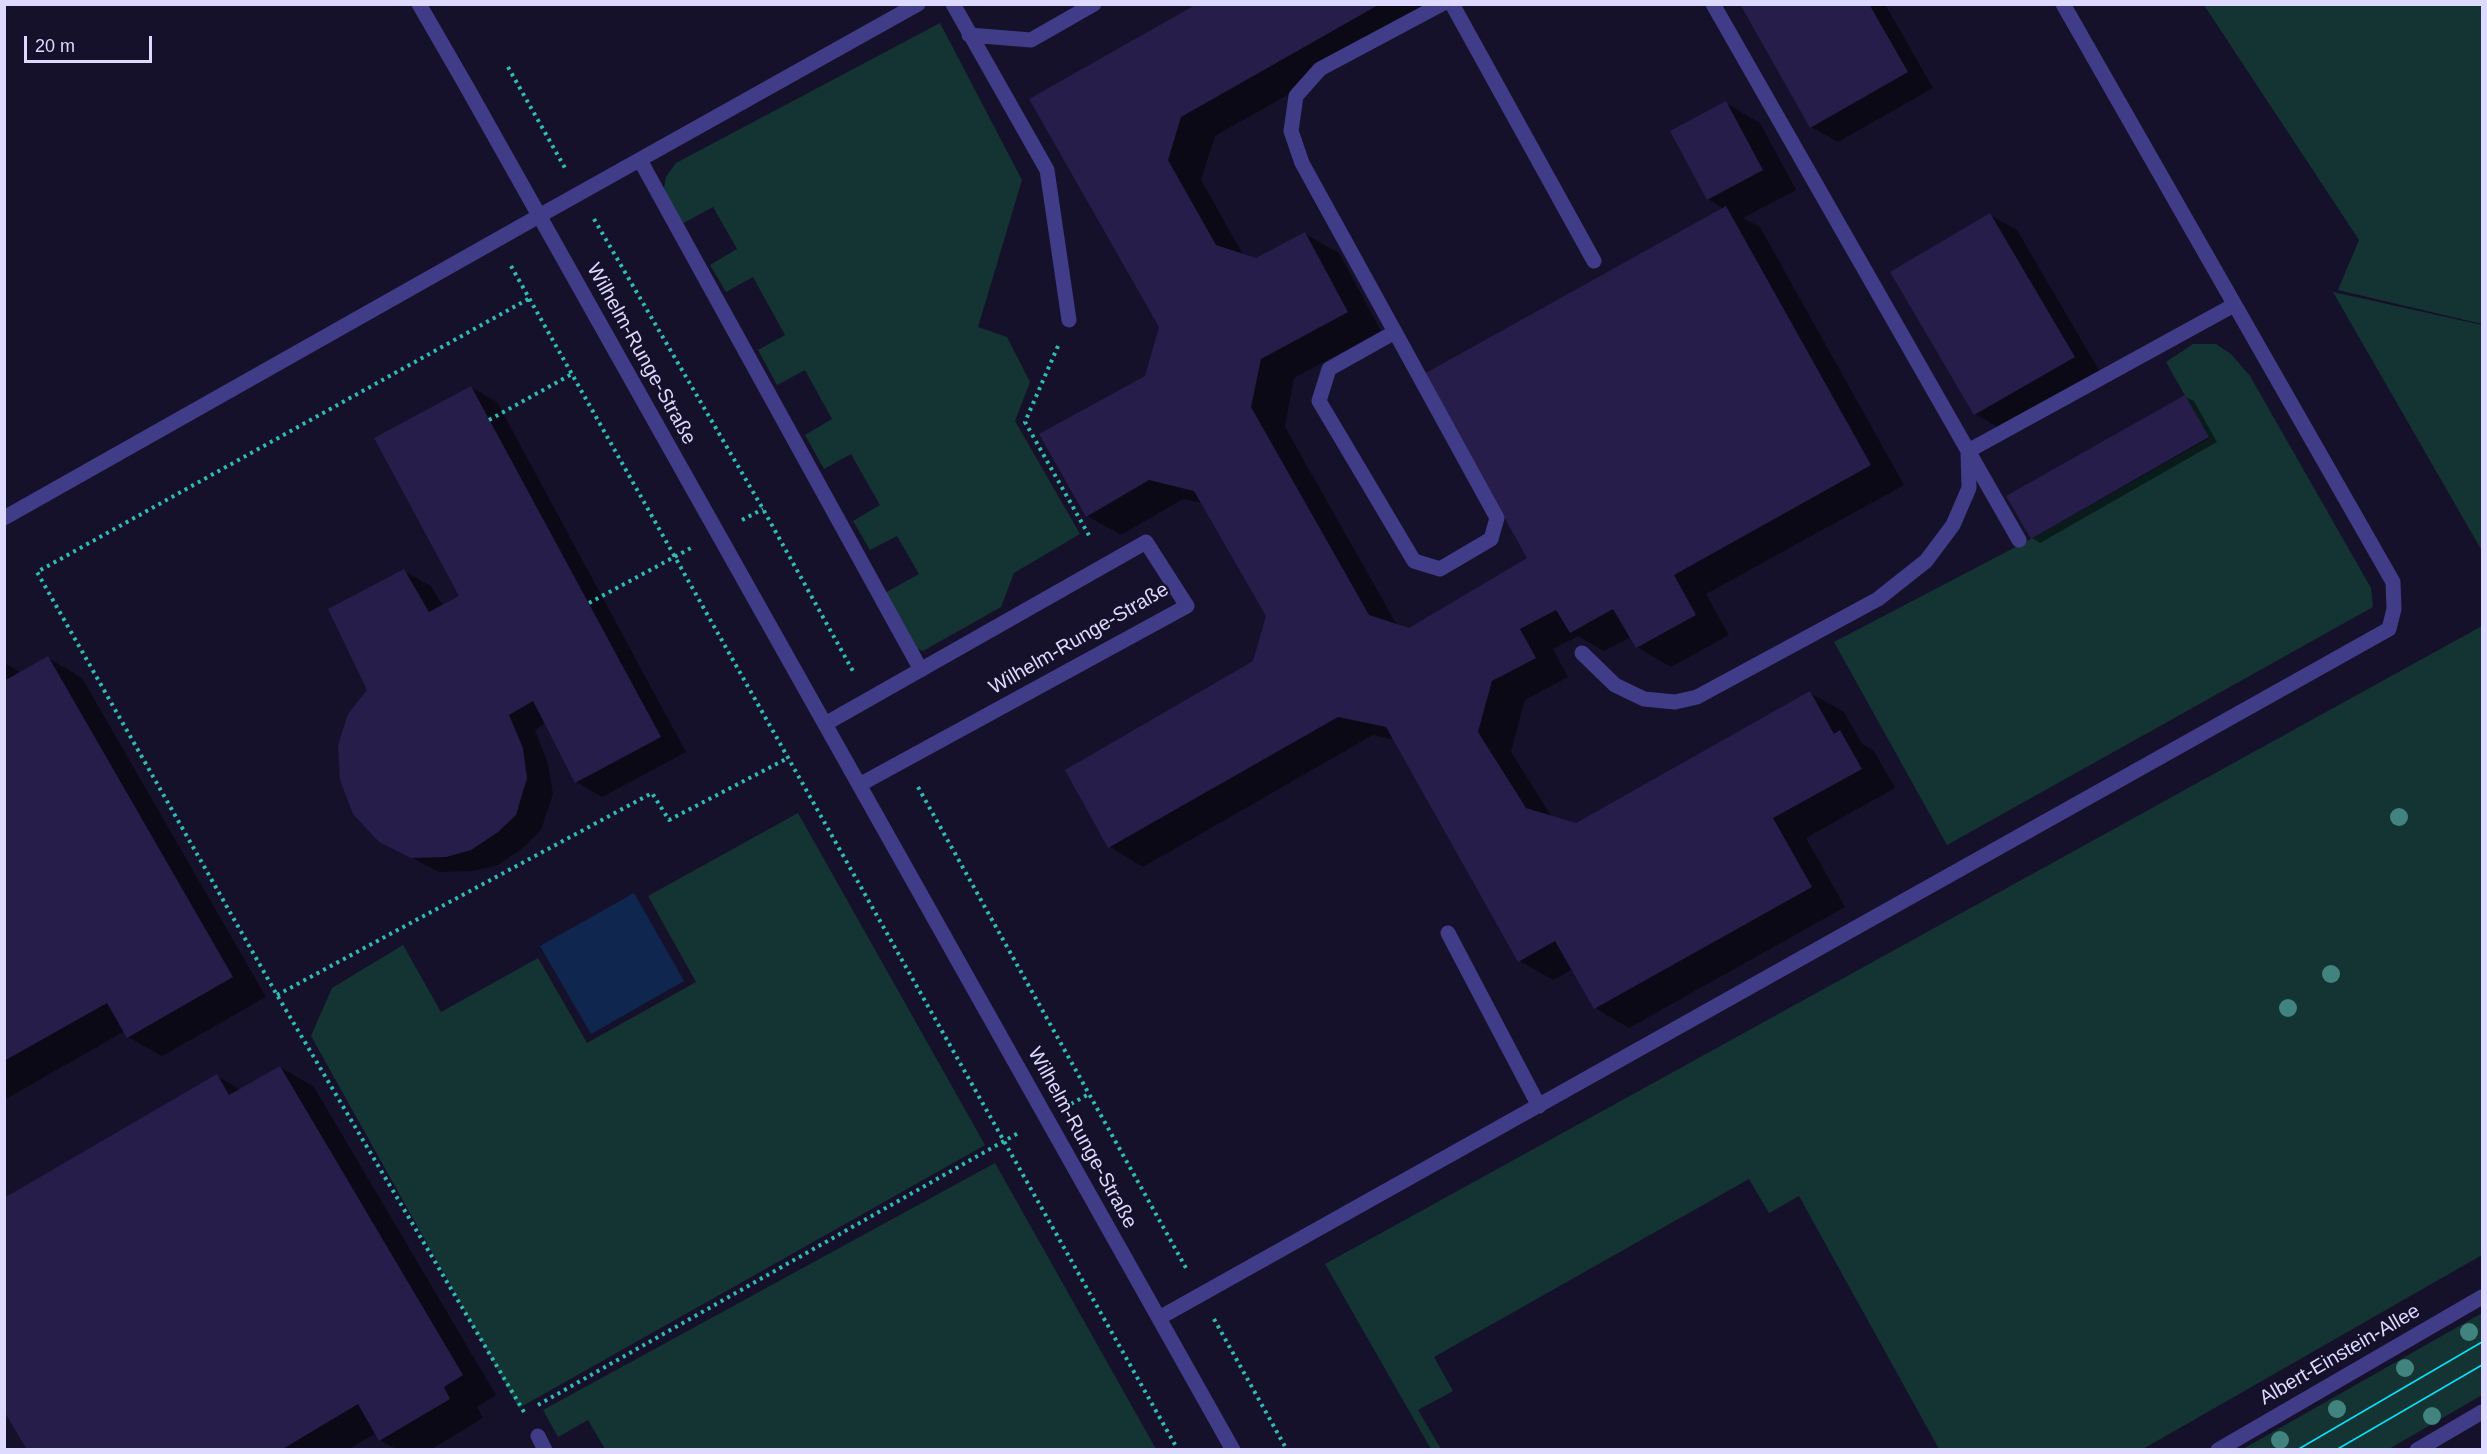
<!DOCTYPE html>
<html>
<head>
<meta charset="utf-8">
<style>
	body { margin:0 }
	#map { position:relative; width:2487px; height:1454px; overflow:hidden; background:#15112a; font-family:Helvetica,sans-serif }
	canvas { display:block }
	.frame { position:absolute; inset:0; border:6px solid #dedaff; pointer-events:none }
	.scale { position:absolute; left:24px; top:36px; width:128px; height:27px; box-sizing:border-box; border:3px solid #dedaff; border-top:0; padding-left:8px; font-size:18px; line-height:21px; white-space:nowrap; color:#dedaff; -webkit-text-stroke:4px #15112a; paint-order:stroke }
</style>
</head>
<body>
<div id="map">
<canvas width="2487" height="1454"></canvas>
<div class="frame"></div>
<div class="scale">20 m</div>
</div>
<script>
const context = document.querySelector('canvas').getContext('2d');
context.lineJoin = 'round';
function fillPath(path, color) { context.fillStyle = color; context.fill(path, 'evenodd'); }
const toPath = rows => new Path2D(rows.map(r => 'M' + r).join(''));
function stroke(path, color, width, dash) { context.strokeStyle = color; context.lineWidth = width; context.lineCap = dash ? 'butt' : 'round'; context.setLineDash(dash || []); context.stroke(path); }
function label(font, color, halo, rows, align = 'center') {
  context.font = font + ' Helvetica,sans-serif'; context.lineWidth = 5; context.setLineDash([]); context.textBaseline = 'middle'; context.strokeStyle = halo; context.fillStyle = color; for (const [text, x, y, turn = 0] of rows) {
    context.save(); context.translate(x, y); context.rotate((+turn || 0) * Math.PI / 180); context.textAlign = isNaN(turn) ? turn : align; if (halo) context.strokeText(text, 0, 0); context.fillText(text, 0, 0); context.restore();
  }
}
const green = toPath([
	[2204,5,2482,5,2482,324,2338,290,2359,240],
	[940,23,1022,180,978,327,1007,337,1030,382,1015,421,1080,534,1014,573,1001,607,923,651,911,646,883,594,919,574,897,536,870,550,853,521,880,505,851,454,824,469,805,435,832,419,805,370,777,385,758,350,785,335,753,277,726,292,710,265,737,249,713,207,678,226,664,188,666,177,676,163],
	[2333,292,2482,325,2482,551],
	[2193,344,2216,344,2231,354,2250,376,2371,588,2373,607,1947,845,1834,642,2031,539,2209,438,2166,362],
	[2482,626,2482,1255,2143,1449,1939,1449,1799,1196,1769,1213,1749,1179,1434,1357,1453,1391,1418,1410,1441,1449,1431,1449,1325,1264],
	[798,813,985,1145,519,1408,311,1036,332,988,403,945,441,1012,538,958,587,1043,696,982,648,896],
	[995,1163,1156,1449,605,1449,588,1420,558,1437,543,1410],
	[2482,1313,2482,1395,2389,1449,2243,1449]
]);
const water = toPath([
	[634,893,684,981,591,1034,540,946]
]);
const shadow = toPath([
	[1200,4,1445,6,1215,136,1201,180,1244,256,1256,259,1305,234,1339,253,1381,331,1294,378,1285,427,1397,625,1409,630,1529,559,1724,209,1708,199,1726,103,1760,123,1796,190,1743,218,1760,227,1904,485,1706,594,1729,635,1671,667,1637,647,1631,637,1604,651,1578,636,1553,649,1568,677,1525,700,1511,752,1552,817,1576,824,1810,693,1844,712,1862,744,1874,751,1895,788,1806,838,1845,907,1629,1028,1595,1008,1573,969,1553,980,1520,961,1395,740,1373,735,1143,867,1110,847,1254,662,1268,616,1203,503,1183,499,1121,535,1087,516,1147,377,1160,326,1031,99],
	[1742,4,1885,4,1933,88,1838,142,1811,127],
	[1990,215,2017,230,2100,372,2001,429,1975,414],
	[471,387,497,402,686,752,602,797,576,782,546,723,535,730,548,764,553,794,541,830,524,847,498,865,473,871,439,872,380,841,369,690,404,571,431,586,443,606,461,597],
	[2185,397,2194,401,2217,442,2040,543,2032,538],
	[48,658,82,678,266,997,162,1056,128,1037,125,1031,4,1100,4,663,22,673],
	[280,1067,314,1087,496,1395,477,1407,483,1418,430,1450,398,1450,380,1440,376,1433,347,1450,29,1450,217,1076,241,1090]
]);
const building = toPath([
	[1197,4,1380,4,1181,117,1168,160,1216,245,1256,258,1305,232,1348,312,1261,359,1251,407,1369,615,1409,628,1527,558,1424,374,1726,206,1871,465,1674,575,1696,615,1636,648,1613,609,1570,633,1556,610,1520,629,1536,658,1492,681,1478,732,1526,808,1576,823,1810,691,1834,734,1840,730,1862,769,1773,818,1812,887,1594,1009,1555,941,1518,962,1386,727,1338,717,1108,848,1065,770,1253,661,1266,616,1194,491,1149,480,1086,517,1039,434,1145,376,1159,327,1029,99],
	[1740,4,1869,4,1908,72,1810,128],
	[1726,101,1763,170,1707,200,1670,131],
	[1990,213,2075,357,1974,415,1890,272],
	[471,386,661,737,575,783,533,701,509,715,523,748,527,778,516,815,498,832,471,850,446,857,411,858,379,842,353,814,340,780,338,745,348,714,367,690,328,609,404,569,429,612,459,596,374,438],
	[2185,395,2209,437,2031,539,2006,496],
	[48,656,233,977,127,1038,107,1003,4,1061,4,681],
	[280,1066,463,1375,444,1387,450,1399,379,1441,358,1404,281,1450,27,1450,4,1411,4,1198,217,1074,229,1095]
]);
const path = toPath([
	[508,67,565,168],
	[594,219,763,509,854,673],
	[511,266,1178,1450],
	[1058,346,1025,422,1091,539],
	[489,420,572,374],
	[742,520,763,509],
	[589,603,691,548],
	[918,787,1186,1268],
	[277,995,652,793,669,820,788,758],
	[1071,1104,1089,1094],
	[1214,1319,1287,1450],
	[538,1405,1020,1132],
	[524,1412,277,995,37,572,530,298]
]);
const service = toPath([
	[953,4,1047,170,1069,320],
	[1452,4,1594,261],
	[1713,4,2019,540],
	[969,35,1031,40,1094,4],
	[468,89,1233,1450],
	[640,160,921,670],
	[1395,332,1329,369,1319,401,1414,561,1440,569,1491,539,1497,518,1395,332,1302,163,1291,131,1296,96,1320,69,1442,4],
	[4,518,539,216,918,4],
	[1582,653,1615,685,1644,699,1675,702,1697,697,1878,599,1926,561,1953,525,1969,488,1968,451,2234,305],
	[825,724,1146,542,1187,606,859,785],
	[1448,933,1539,1106],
	[1159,1318,2389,629,2394,609,2393,582,2063,4],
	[538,1436,545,1450]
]);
const minor = toPath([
	[419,4,468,89]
]);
const tertiary = toPath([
	[2218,1450,2482,1297],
	[2417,1450,2482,1412]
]);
const tram = toPath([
	[2297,1450,2482,1342],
	[2336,1450,2482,1365]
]);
const trees = [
	[2399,817],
	[2331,974],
	[2288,1008],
	[2469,1332],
	[2405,1368],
	[2337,1409],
	[2432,1416],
	[2280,1440]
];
const streetNames = [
	["Wilhelm-Runge-Straße",641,354,61],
	["Wilhelm-Runge-Straße",1079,639,-30],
	["Wilhelm-Runge-Straße",1082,1138,61],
	["Albert-Einstein-Allee",2340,1355,-30]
];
fillPath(green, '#143433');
fillPath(water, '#0f274f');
fillPath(shadow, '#0007');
fillPath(building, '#261d4a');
stroke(path, '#31bbb4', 4, [3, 4.5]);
stroke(service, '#403c88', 15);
stroke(minor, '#403c88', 15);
stroke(tertiary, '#403c88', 15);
stroke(tram, '#08e2fd', 1.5);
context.fillStyle = '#41837e';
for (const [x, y] of trees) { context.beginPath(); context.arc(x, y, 9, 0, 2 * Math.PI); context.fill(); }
label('20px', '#dedaff', '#15112a', streetNames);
</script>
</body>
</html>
